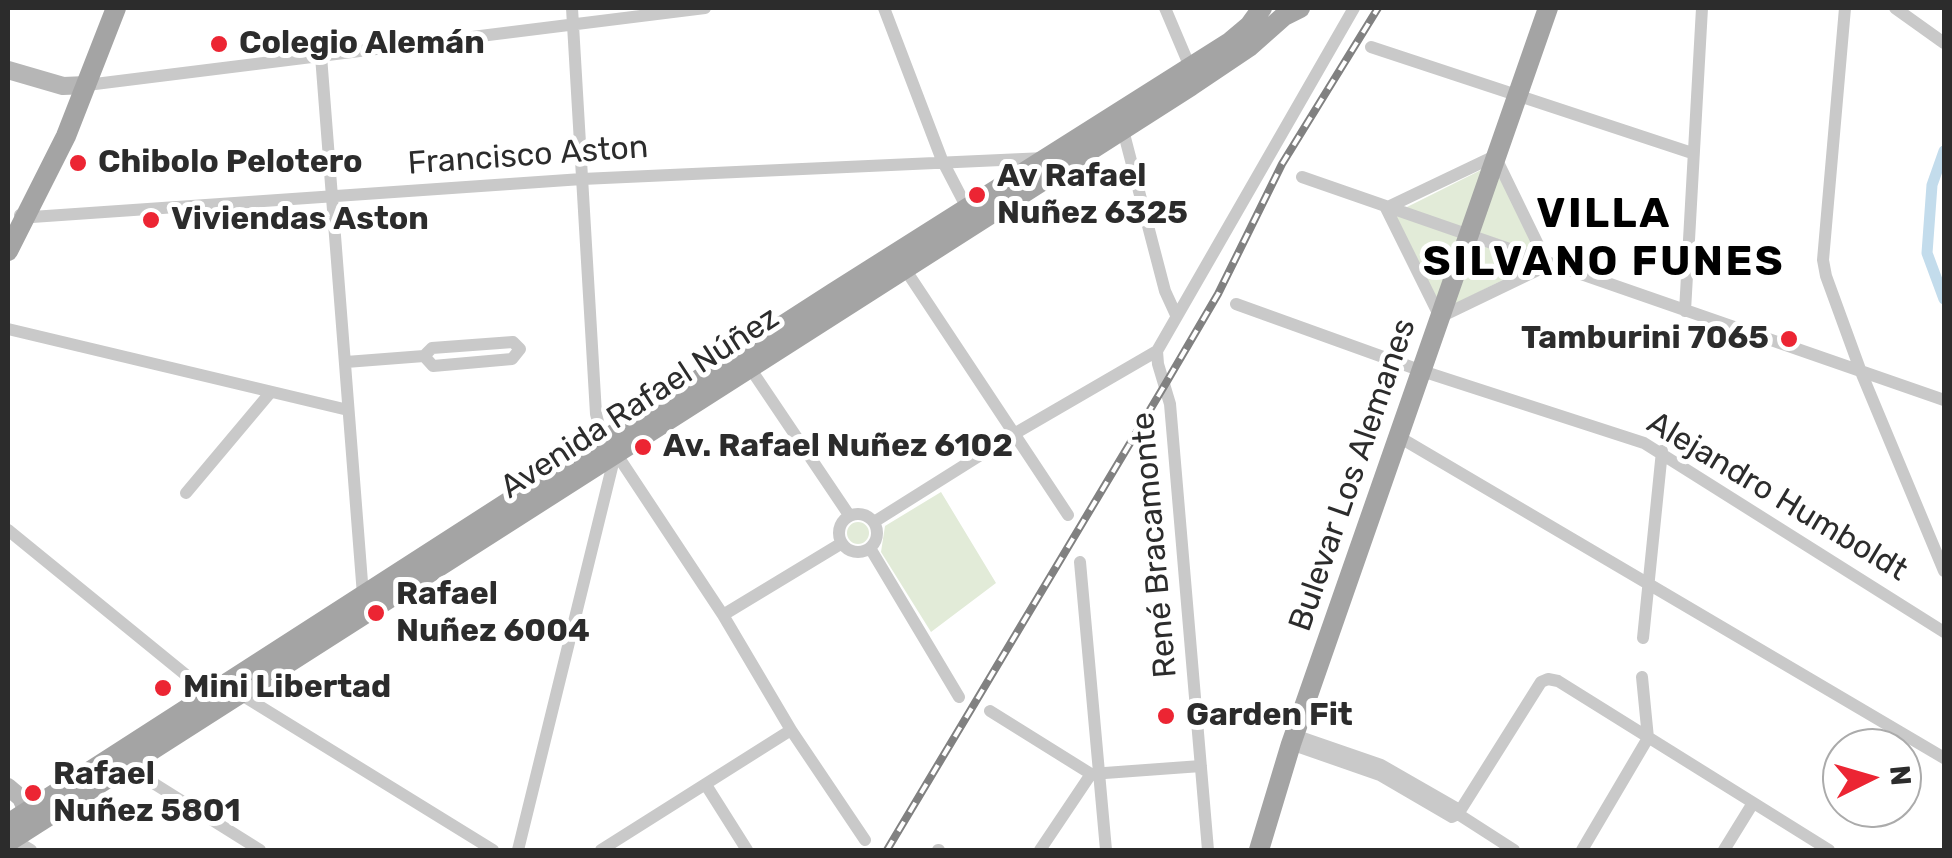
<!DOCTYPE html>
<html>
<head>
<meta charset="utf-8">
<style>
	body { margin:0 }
	#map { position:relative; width:1952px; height:858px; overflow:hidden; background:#fff; font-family:Rubik,sans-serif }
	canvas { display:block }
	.frame { position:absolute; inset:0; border:10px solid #2c2c2c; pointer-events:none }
	.north { position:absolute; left:1822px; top:728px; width:100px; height:100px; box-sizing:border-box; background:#fff; border:2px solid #ababab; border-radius:50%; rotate:85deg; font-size:28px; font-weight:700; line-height:40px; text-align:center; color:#2c2c2c }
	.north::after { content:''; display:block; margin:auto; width:35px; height:45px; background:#ec2533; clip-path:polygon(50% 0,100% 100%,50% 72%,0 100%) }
</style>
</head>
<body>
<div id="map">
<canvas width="1952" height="858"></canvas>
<div class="frame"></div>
<div class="north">N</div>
</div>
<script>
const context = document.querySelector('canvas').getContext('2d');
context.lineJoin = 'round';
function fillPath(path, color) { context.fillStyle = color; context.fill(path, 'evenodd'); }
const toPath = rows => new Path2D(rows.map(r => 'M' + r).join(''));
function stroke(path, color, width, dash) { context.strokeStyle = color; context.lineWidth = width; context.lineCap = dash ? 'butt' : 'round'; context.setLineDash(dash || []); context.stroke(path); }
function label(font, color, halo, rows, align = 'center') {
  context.font = font + ' Rubik,sans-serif'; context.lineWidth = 10; context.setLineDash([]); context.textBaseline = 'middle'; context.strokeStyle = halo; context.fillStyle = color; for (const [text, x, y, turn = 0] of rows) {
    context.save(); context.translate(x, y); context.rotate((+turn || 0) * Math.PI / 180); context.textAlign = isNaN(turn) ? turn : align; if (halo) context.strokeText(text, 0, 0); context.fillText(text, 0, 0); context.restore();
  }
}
const green = toPath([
	[1493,164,1541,261,1447,308,1439,304,1393,214],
	[941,492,996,583,931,632,881,552,885,526],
	'847 533a11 11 0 1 1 22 0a11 11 0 1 1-22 0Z'
]);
const canal = toPath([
	[1944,151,1932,185,1927,253,1944,299]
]);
const minor = toPath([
	[572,8,596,414,600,429,723,615,791,730,865,840],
	[884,8,942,160,967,208],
	[1165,8,1190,67],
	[1845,8,1823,260,1826,276,1861,372,1944,571],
	[1895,8,1944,43],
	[1371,47,1692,153],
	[321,56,363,595],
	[87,85,705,8],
	[1123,130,1165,291,1176,315],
	[1302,177,1944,400],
	[1386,208,1495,156,1548,265],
	[1386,208,1440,317,1548,265],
	[20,215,32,217,582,179,1045,158],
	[905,269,1068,515],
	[1236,304,1422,371,1644,443,1944,632],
	[1685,311,1702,8],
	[8,329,348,410],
	[513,342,520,349,512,359,433,366,424,356,432,348,513,342],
	[346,362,424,356],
	[750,368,849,515],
	[1399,437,1944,758],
	[186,493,270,393],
	'839 533a19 19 0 1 1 38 0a19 19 0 1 1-38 0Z',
	[874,522,1014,434,1157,351],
	[8,530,208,693],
	[870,548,959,697],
	[1080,562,1106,850],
	[723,615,842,543],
	[1643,638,1662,451],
	[240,694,493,850],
	[990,711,1091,774,1201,766],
	[1294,735,1381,765,1456,808,1458,814,1514,850],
	[1291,744,1380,775,1452,817,1458,814],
	[126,766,260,850],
	[706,785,747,850],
	[1458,814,1541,682,1548,679,1558,681,1829,850],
	[13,839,31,850],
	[518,850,615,455],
	[601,850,791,730],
	[938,850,939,850],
	[1040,850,1091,774],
	[1208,850,1170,404,1158,364,1157,351,1354,8],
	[1582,850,1648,738,1642,677],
	[1724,850,1753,803]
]);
const secondary = toPath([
	[8,70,63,86,87,85],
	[8,787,21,798,27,811]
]);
const primary = toPath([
	[8,251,66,136,116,8],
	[8,824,833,293,1230,42,1249,26,1262,8],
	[8,842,1191,86,1249,47,1284,16,1300,8],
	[1259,850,1291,744,1548,8]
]);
const rail = toPath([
	[887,850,1166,383,1218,294,1282,164,1378,8]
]);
const markers = [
	[219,44,10,"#ec2533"],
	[78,163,10,"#ec2533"],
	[977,195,10,"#ec2533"],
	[151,220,10,"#ec2533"],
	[1789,339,10,"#ec2533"],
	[643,447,10,"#ec2533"],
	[376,613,10,"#ec2533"],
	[163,688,10,"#ec2533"],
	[1166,716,10,"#ec2533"],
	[33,793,10,"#ec2533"]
];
const poiNames = [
	["Colegio Alemán",239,44],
	["Chibolo Pelotero",98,163],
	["Av Rafael",997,177],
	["Nuñez 6325",997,214],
	["Viviendas Aston",171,220],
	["Tamburini 7065",1769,339,"right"],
	["Av. Rafael Nuñez 6102",663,447],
	["Rafael",396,595],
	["Nuñez 6004",396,632],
	["Mini Libertad",183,688],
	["Garden Fit",1186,716],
	["Rafael",53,775],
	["Nuñez 5801",53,812]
];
const streetNames = [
	["Francisco Aston",528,156,-4],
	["Avenida Rafael Núñez",640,403,-33],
	["Bulevar Los Alemanes",1353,475,-71],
	["Alejandro Humboldt",1777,497,31],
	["René Bracamonte",1155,545,-95]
];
const districtNames = [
	["VILLA",1604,215],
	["SILVANO FUNES",1604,263]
];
fillPath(green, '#e2ebd8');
stroke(canal, '#c3dcec', 11);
stroke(minor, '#c9c9c9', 12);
stroke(secondary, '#b6b6b6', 18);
stroke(primary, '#a4a4a4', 20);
stroke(rail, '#818181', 8);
stroke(rail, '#fff', 4, [11]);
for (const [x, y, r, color] of markers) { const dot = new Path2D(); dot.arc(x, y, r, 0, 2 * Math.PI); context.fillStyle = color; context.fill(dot); stroke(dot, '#fff', 4); }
label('bold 32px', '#2c2c2c', '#fff', poiNames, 'left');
label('32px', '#2c2c2c', '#fff', streetNames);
context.letterSpacing = '2.5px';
label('bold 42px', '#000', '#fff', districtNames);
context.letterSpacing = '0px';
</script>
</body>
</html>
